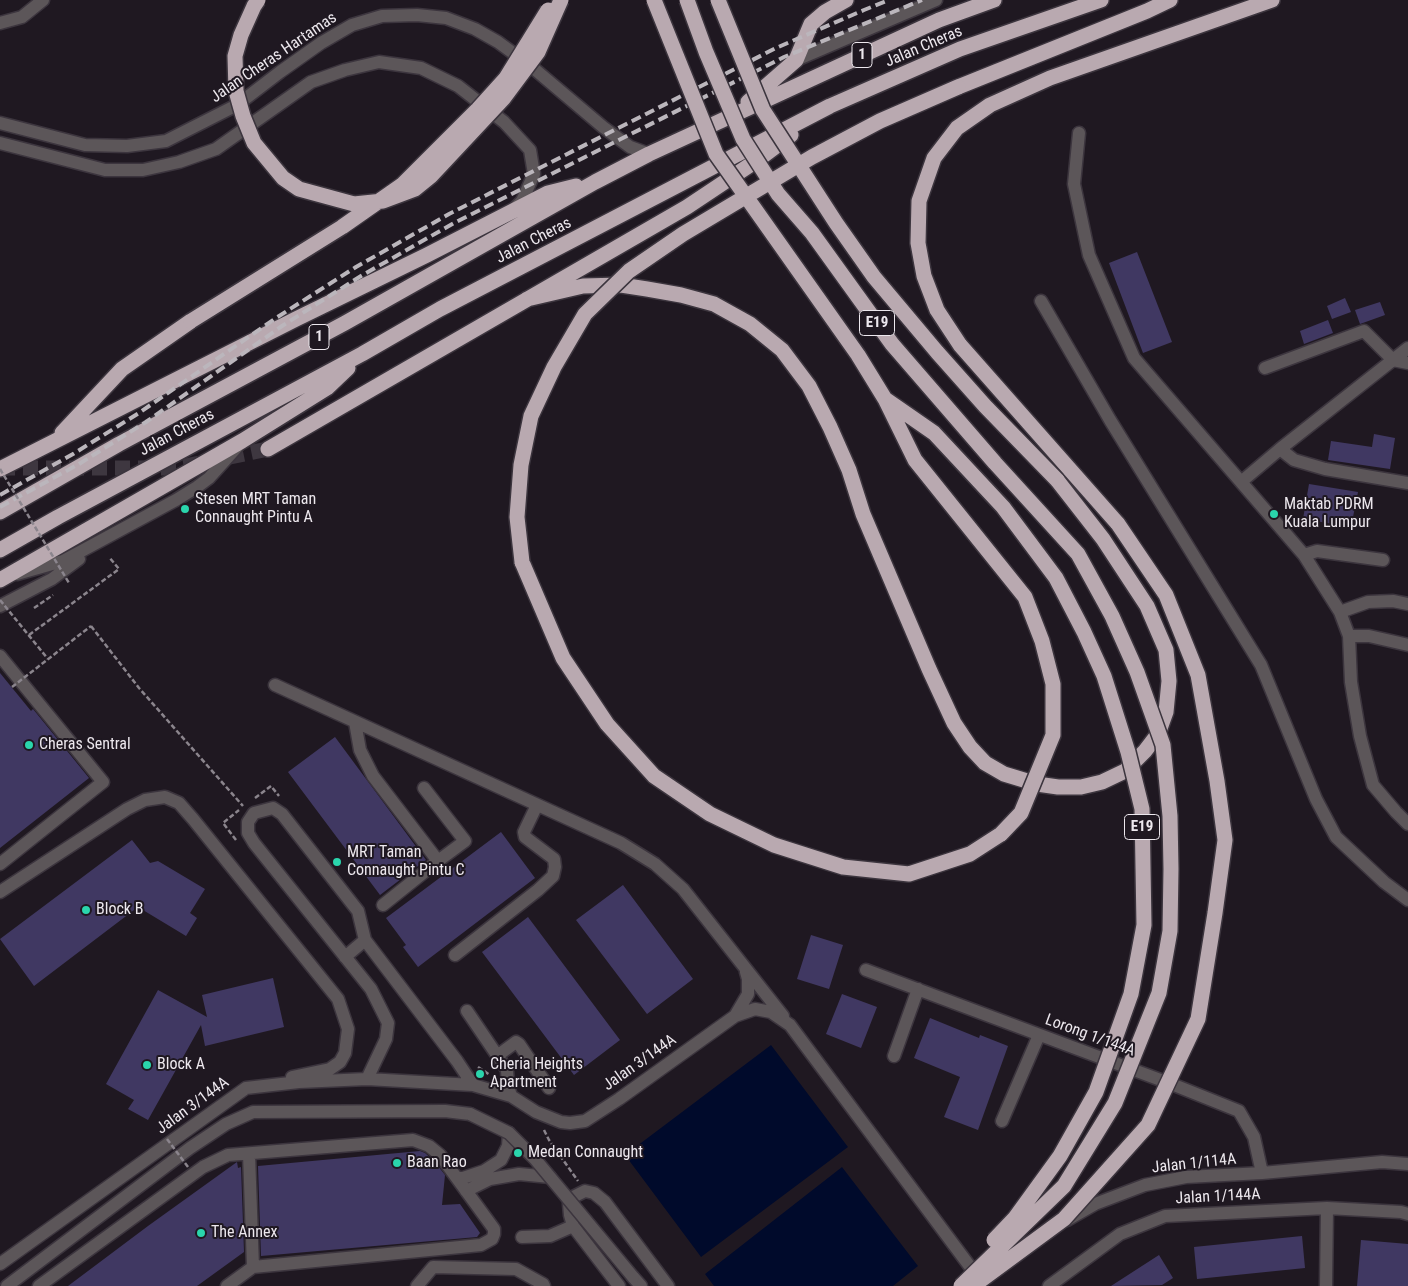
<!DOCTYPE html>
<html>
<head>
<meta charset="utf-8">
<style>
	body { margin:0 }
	canvas { display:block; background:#1f1821 }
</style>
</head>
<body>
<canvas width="1408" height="1286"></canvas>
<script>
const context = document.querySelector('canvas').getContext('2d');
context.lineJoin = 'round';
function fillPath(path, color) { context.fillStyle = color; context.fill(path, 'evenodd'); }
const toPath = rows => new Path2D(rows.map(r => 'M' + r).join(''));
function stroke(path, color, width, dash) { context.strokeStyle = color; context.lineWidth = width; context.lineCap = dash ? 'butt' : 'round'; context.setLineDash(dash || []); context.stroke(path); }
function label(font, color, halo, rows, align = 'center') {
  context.font = font + ' "Roboto Condensed",sans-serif'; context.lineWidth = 4; context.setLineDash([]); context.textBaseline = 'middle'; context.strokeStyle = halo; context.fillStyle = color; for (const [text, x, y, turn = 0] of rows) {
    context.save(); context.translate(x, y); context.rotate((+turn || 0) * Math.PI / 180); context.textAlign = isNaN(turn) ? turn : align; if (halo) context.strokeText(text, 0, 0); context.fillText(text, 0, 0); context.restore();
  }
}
const water = toPath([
	[771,1045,848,1147,701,1257,625,1155],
	[842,1167,918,1266,893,1286,714,1286,705,1274]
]);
const building = toPath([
	[1137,252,1172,342,1143,353,1109,263],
	[1345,298,1351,312,1332,319,1327,306],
	[1380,302,1385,315,1360,324,1355,310],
	[1328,320,1333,333,1304,344,1300,331],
	[1374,434,1395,438,1390,469,1328,460,1331,441,1372,447],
	[1309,484,1358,492,1351,527,1303,519],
	[0,673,31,711,33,709,89,778,0,848],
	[335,737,426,860,380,895,288,772],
	[501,832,535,878,418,967,403,947,406,945,386,918],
	[132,840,150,863,158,861,205,889,190,913,197,918,186,936,138,907,34,986,0,939],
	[623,885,693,979,647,1014,576,920],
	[528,917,620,1040,574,1075,482,952],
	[811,935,843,945,829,989,797,979],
	[273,978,284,1027,205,1046,201,1025,148,1120,128,1109,134,1100,106,1084,158,990,207,1017,202,995],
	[842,994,877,1007,861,1048,826,1034],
	[930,1018,979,1038,980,1035,1008,1046,978,1130,944,1117,960,1077,914,1058],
	[420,1151,425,1153,434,1161,445,1175,442,1205,460,1204,480,1233,477,1237,261,1256,258,1166],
	[237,1162,238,1168,241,1167,244,1252,197,1286,68,1286,148,1226],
	[1302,1236,1305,1268,1197,1279,1194,1247],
	[1361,1240,1408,1244,1408,1286,1357,1286],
	[1159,1255,1173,1278,1162,1285,1111,1286]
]);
const highwayTunnel = toPath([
	[0,468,176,468,268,449]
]);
const path = toPath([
	[34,608,53,595],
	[91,626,139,688,243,806],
	[29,635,119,569,109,557],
	[255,798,271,786,279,796],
	[236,840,223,823,239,810],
	[478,1067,490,1075],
	[544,1130,549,1140,578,1181]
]);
const minor = toPath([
	[0,23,22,17,43,0],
	[796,60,936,0],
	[0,123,85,145,127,146,166,141,237,105,280,72,321,43,352,25,382,16,417,15,446,18,475,29,498,42,532,67,603,127,630,147,649,154],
	[1079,133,1074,184,1089,255,1134,358,1304,555,1340,612,1349,636,1351,682,1360,736,1373,785,1396,812,1408,824],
	[0,143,105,170,143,170,179,162,216,149,311,82,345,70,379,62,421,68,458,86,504,122,530,150,534,174,522,201,514,209],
	[1041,301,1110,420,1261,665,1316,799,1336,837,1384,882,1408,900],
	[1265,368,1364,331,1393,360,1408,363],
	[1280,449,1294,460,1325,469,1408,483],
	[1241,482,1280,449,1408,348],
	[1304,555,1317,551,1383,560],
	[17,574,63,561,176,500,197,487,209,478,237,447],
	[0,606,52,579,79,559],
	[1340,612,1368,602,1393,601,1408,604],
	[1349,636,1369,636,1408,645],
	[0,656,103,782,0,864],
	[275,685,621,843,655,864,683,889,783,1016],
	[355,722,360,750,373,776,438,861,465,841,424,788],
	[0,892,127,809,145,800,165,797,179,803,193,819,338,999,348,1029,345,1053,340,1062,330,1069,292,1077],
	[383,905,438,861],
	[455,955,538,890,553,876,555,867,554,859,525,837,524,832,537,805],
	[345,957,365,940],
	[866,970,1174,1085,1239,1111,1254,1137,1262,1173],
	[467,1011,507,1070,508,1086,511,1096],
	[735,1016,748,994,748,979,746,972],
	[497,1056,516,1042,519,1044,549,1088],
	[894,1056,918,989],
	[367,1079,386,1039,388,1023,371,989,254,843,248,833,248,822,254,813,273,808,282,814,358,911,365,940,457,1061,473,1085],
	[1002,1121,1039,1035],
	[249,1154,253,1267],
	[457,1178,463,1178,484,1171,501,1160,508,1146,509,1133],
	[466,1191,490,1179,519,1174,550,1177],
	[1067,1220,1095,1204,1145,1185,1186,1177,1262,1173,1382,1162,1408,1164],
	[522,1237,550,1236,573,1226],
	[0,1264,246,1088,299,1082,367,1079,473,1085,511,1096,536,1112,561,1122,570,1123,585,1121,619,1099,735,1016,755,1009,771,1012,790,1025,980,1280],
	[633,1277,641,1286],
	[7,1286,190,1148,226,1124,253,1112,445,1111,470,1114],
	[39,1286,203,1167,228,1155,413,1140,429,1146,440,1155,494,1229,494,1234,492,1239,481,1245,253,1267,227,1286],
	[417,1286,433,1267,516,1269,543,1284,544,1286],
	[619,1286,573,1226,570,1215,569,1204,573,1197,585,1191,594,1193,605,1202,668,1286],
	[1049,1286,1120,1234,1165,1216,1327,1208,1401,1212,1408,1214],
	[1326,1286,1327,1208]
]);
const highway = toPath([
	[958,87,1147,11,1170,0],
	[748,102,796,60,811,24,825,12,846,0],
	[527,299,583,286,621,285,647,289,681,295,714,304,750,324,782,350,809,386,830,427,849,470,863,514,929,669,954,723,970,747,985,763,1004,774,1037,784,1058,787,1081,787,1102,782,1125,771,1145,751,1158,734,1166,712,1169,681,1166,650,1147,606,1103,539,1057,480],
	[62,433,122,369,191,321],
	[268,449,687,207,759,159,791,135],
	[0,469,296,319,427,255,548,193,576,186],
	[0,512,119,444,345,323,595,182,649,154,939,20,994,0],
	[1118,524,960,345,937,310,924,276,918,243,919,201,934,158,957,128,990,105,1050,78,1272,0],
	[0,550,58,517,362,354,440,309,830,106,960,49,1101,0],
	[522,562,563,658,607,724,654,776,710,814,774,845,843,867,909,874,970,854,1001,834],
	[0,580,242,441,327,388,348,368]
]);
const rail = toPath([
	[0,495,73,454,139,413,276,318,356,267,449,214,776,48,864,10,889,0],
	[0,507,79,464,146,422,282,326,361,276,454,223,784,57,922,0]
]);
const pathBridge = toPath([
	[0,469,69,583],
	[0,600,48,659],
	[12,687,91,626],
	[167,1139,188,1167]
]);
const minorBridge = toPath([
	[470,1114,509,1133,535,1159,633,1277]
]);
const highwayBridge = toPath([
	[258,0,254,6,241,35,235,56,236,91,243,116,254,143,283,178,299,189,354,204,383,201,415,189,431,176,503,99,538,52,561,0],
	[654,0,716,154,858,355,885,399,915,460,1025,597,1042,641,1053,684,1053,735,1021,813,1001,834],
	[687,0,706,52,743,139,778,194,812,233,892,344,995,463,1078,554,1112,616,1137,672,1163,745,1170,816,1171,869,1170,931,1159,993,1115,1103,1064,1186,961,1286],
	[718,0,763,110,836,223,874,277,937,352,985,406,1057,480],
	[191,321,342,227,402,185,478,109,506,78,548,10],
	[885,399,934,433,1003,507,1056,578,1084,632,1104,676,1128,752,1142,809,1144,925,1131,994,1096,1092,1060,1156,1015,1218,994,1240],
	[522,562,517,517,521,465,531,416,554,367,585,314,629,271,683,234,812,157,880,121,958,87],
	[973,1286,1064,1219,1148,1125,1198,1019,1215,913,1225,840,1217,781,1198,675,1166,595,1118,524]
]);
const markers = [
	[185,509,5,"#2ad5ac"],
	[1274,514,5,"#2ad5ac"],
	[29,745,5,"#2ad5ac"],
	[337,862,5,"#2ad5ac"],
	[86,910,5,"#2ad5ac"],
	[147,1065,5,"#2ad5ac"],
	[480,1074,5,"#2ad5ac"],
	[518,1153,5,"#2ad5ac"],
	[397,1163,5,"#2ad5ac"],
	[201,1233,5,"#2ad5ac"]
];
const shields = [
	[862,55,20],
	[877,323,35],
	[319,337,20],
	[1142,827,35]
];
const shieldNames = [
	["1",862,55],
	["E19",877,323],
	["1",319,337],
	["E19",1142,827]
];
const streetNames = [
	["Jalan Cheras",924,47,-23],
	["Jalan Cheras Hartamas",274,58,-34],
	["Jalan Cheras",534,241,-27],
	["Jalan Cheras",177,433,-28],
	["Lorong 1/144A",1090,1036,20],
	["Jalan 3/144A",640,1063,-35],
	["Jalan 3/144A",193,1106,-36],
	["Jalan 1/114A",1194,1164,-6],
	["Jalan 1/144A",1218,1197,-3]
];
const poiNames = [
	["Stesen MRT Taman",195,500],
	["Connaught Pintu A",195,518],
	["Maktab PDRM",1284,505],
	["Kuala Lumpur",1284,523],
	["Cheras Sentral",39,745],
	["MRT Taman",347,853],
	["Connaught Pintu C",347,871],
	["Block B",96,910],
	["Block A",157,1065],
	["Cheria Heights",490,1065],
	["Apartment",490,1083],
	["Medan Connaught",528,1153],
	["Baan Rao",407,1163],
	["The Annex",211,1233]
];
fillPath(water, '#000a2b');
fillPath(building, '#403862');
stroke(highwayTunnel, '#3e3740', 15, [15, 8]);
stroke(minor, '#3c353e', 15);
stroke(highway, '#3c353e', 18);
stroke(path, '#8b858d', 2.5, [5, 2.5]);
stroke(minor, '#5c5659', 12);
stroke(highway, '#b9a9b0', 15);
stroke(rail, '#bbb6bc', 4, [10, 5]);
stroke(minorBridge, '#3c353e', 15, []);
stroke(highwayBridge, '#3c353e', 18, []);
stroke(pathBridge, '#8b858d', 2.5, [5, 2.5]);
stroke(minorBridge, '#5c5659', 12);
stroke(highwayBridge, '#b9a9b0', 15);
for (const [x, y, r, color] of markers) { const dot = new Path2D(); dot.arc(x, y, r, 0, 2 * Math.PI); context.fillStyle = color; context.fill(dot); stroke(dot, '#1f1821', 2); }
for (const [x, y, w] of shields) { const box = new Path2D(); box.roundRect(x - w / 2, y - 12.5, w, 25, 4); context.fillStyle = '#1f1821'; context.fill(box); stroke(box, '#ede8ee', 1); }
label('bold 15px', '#ede8ee', null, shieldNames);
label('16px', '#ede8ee', '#1f1821', streetNames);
label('16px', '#ede8ee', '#1f1821', poiNames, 'left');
</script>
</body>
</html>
